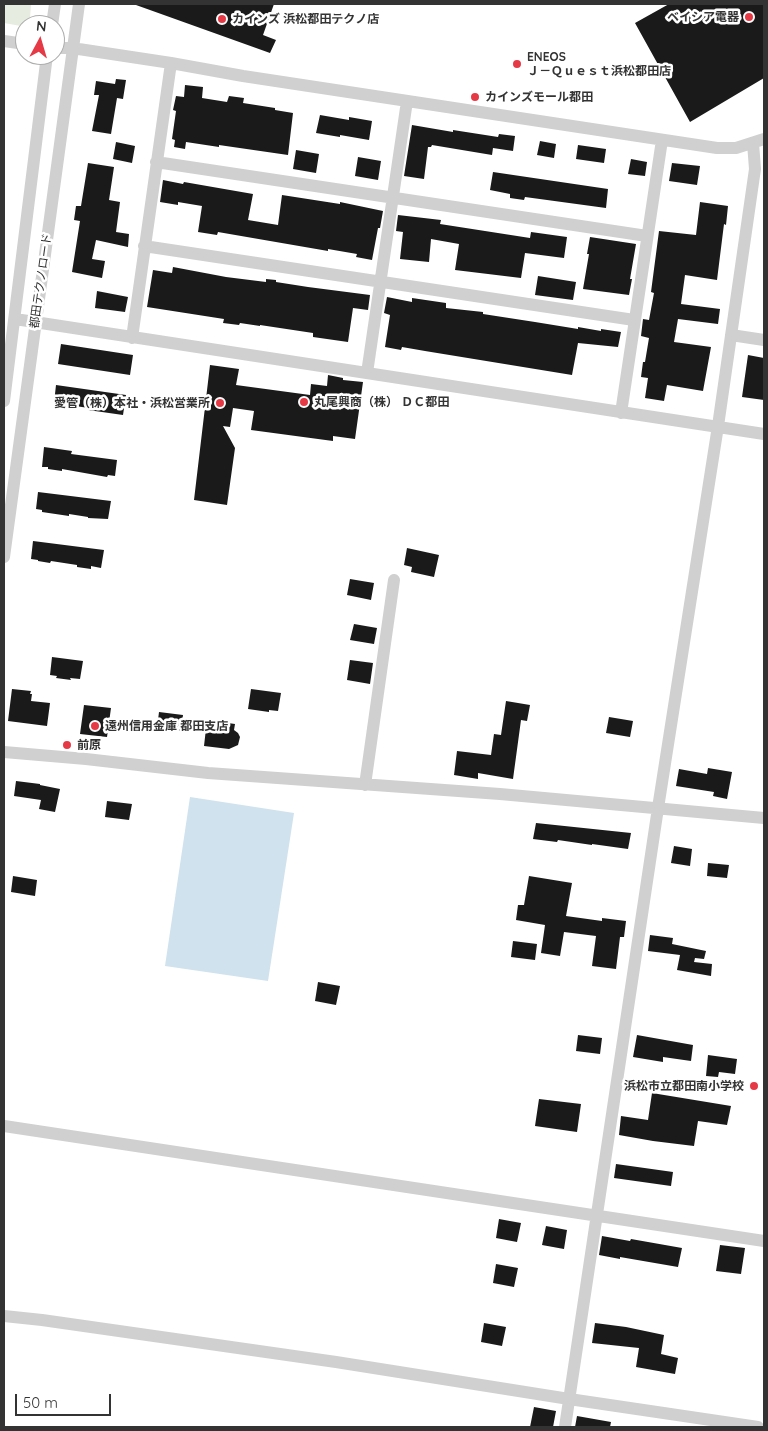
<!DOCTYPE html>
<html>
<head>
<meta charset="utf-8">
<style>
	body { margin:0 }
	#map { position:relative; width:768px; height:1431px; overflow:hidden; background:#fff; font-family:Quicksand,sans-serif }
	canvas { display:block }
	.frame { position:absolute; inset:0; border:5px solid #333; pointer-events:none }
	.north { position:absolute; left:15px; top:15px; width:50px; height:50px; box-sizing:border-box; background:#fff; border:1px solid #adadad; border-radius:50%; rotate:6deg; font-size:14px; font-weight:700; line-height:20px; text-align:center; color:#333 }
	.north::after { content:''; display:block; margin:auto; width:18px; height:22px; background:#e63946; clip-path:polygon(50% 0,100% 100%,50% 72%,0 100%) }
	.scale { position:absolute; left:15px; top:1394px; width:96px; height:22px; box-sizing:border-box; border:2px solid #333; border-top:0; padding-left:6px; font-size:15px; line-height:18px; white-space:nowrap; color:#333; -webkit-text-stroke:4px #fff; paint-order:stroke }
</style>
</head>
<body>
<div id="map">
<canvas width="768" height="1431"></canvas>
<div class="frame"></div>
<div class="north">N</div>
<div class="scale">50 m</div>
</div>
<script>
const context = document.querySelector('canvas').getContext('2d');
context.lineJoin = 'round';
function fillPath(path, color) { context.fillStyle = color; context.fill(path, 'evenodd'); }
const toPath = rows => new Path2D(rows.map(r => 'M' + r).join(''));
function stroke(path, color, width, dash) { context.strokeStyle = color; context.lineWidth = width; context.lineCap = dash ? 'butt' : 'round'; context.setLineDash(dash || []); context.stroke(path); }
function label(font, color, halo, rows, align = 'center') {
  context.font = font + ' Quicksand,"Noto Sans JP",sans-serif'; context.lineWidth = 5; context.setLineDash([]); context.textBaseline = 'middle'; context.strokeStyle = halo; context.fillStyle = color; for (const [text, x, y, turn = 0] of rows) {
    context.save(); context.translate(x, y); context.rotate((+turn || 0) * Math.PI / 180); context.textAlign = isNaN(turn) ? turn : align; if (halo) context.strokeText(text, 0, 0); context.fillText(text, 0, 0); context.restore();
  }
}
const green = toPath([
	[4,4,31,4,30,19,21,26,4,23]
]);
const water = toPath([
	[190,797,294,813,268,981,165,966]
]);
const building = toPath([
	[136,4,274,4,263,35,276,40,270,53,136,5],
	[669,4,764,4,764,78,690,122,635,23],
	[116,79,126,80,123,99,117,98,111,134,92,131,99,95,94,95,96,81,115,84],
	[185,85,203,87,202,98,227,102,229,96,244,98,243,103,275,108,275,110,293,113,288,155,219,145,219,147,186,142,185,149,174,147,175,140,172,139,176,111,173,110,176,96,184,97],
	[320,115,349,120,349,117,372,121,369,140,340,135,340,137,316,133],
	[412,125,453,132,453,130,498,137,499,134,515,136,513,151,493,148,492,155,432,145,431,147,428,147,424,179,404,176],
	[540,141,556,144,554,158,537,155],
	[116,142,135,146,132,163,113,159],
	[578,145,606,149,604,163,576,159],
	[296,150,319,154,316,173,293,169],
	[358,157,381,161,378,180,355,176],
	[631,159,647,162,645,176,628,174],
	[88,163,114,167,109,200,120,202,116,232,129,234,128,247,96,240,92,259,105,261,102,278,72,272,80,221,74,220,76,206,81,206],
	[672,163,700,166,697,185,669,181],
	[493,172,608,189,606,208,525,197,524,200,510,198,510,194,490,190],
	[163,180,183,184,184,182,253,194,248,220,278,225,282,195,340,204,340,202,383,211,380,228,378,228,372,260,356,257,357,254,328,249,328,251,218,232,217,235,198,232,202,206,178,202,178,205,160,202],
	[700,202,728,206,726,225,724,224,717,280,685,275,681,304,720,309,718,324,678,319,674,342,711,347,703,391,667,385,664,401,645,398,648,378,641,377,643,362,645,362,649,338,641,336,643,319,649,320,654,293,651,292,659,231,696,235],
	[398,215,441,220,440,224,530,238,531,232,567,237,564,258,525,253,521,278,455,270,459,244,431,239,429,262,400,259,403,232,396,231],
	[590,237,636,244,630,279,632,279,629,295,583,289,589,254,587,254],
	[173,267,226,277,266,282,266,279,276,280,276,282,308,287,370,295,368,310,353,308,348,342,313,337,313,333,260,325,260,326,240,323,239,325,223,323,224,319,147,307,153,270,172,273],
	[538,276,576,282,573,300,535,295],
	[97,291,128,297,125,312,95,308],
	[387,297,412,302,412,298,446,303,446,308,483,312,483,314,535,322,578,329,578,327,601,331,601,329,621,332,618,347,578,343,572,375,425,351,402,347,401,350,385,347,390,315,384,313],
	[61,344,133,355,130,375,58,364],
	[748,355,764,358,764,400,742,397],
	[210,365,239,369,236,385,310,395,311,384,327,386,328,375,343,378,343,380,363,382,355,439,333,436,333,441,251,430,254,411,233,408,230,427,223,426,235,448,227,505,194,500],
	[56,385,126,395,123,415,88,410,89,408,54,403],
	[44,447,72,451,71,454,117,460,115,476,108,475,107,477,62,469,62,471,48,469,48,467,42,467],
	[38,492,111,501,108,519,88,518,88,517,69,514,69,516,42,512,42,510,36,509],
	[33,541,104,550,101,568,91,566,91,569,77,567,77,565,51,561,50,563,38,561,38,560,31,559],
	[407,548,439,555,434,577,411,572,412,567,404,565],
	[350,579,374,583,371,600,347,595],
	[354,624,377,628,374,644,350,640],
	[52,657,83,661,80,679,70,678,71,680,56,678,57,676,50,675],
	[350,660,373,663,370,684,347,680],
	[12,689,31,691,30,694,32,694,31,701,50,703,47,726,8,721],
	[251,689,281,693,278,711,269,710,269,712,248,709],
	[506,701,530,705,527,721,521,720,513,779,478,773,478,779,454,775,457,751,491,755,494,734,501,735],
	[84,705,111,708,107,737,80,734],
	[159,712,183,715,181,731,157,728],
	[609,717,633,721,630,737,606,733],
	[207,720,235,724,234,730,238,733,240,737,238,745,229,749,204,746],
	[708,768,732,772,727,799,713,796,714,792,676,786,679,769,707,774],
	[16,781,40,784,40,785,60,789,55,812,39,809,41,800,14,796],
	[107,801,132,804,129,820,105,817],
	[536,823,631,833,628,849,592,844,592,845,558,840,557,842,533,839],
	[674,846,692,849,690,866,671,863],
	[708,863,729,865,727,878,707,876],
	[13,876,37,880,35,896,11,892],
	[529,876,572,883,566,916,602,921,602,918,626,921,624,937,620,937,616,969,592,966,596,936,564,932,560,956,541,953,545,925,516,920,518,905,524,905],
	[650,935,673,938,672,944,706,951,704,959,695,958,694,962,712,964,711,976,677,970,680,955,648,951],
	[513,941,537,944,535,960,511,957],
	[318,982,340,986,336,1005,315,1001],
	[578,1035,602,1038,600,1054,576,1051],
	[637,1035,693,1045,691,1061,663,1057,663,1062,633,1057],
	[708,1055,737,1059,735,1074,719,1072,718,1077,706,1076],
	[652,1093,731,1106,727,1125,698,1121,694,1146,653,1141,619,1135,621,1116,648,1120],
	[539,1099,581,1104,577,1132,535,1126],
	[616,1164,673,1172,671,1186,614,1178],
	[499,1219,521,1223,517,1242,496,1238],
	[546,1226,567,1230,564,1249,542,1245],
	[602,1236,630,1241,631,1239,682,1248,678,1267,620,1257,620,1259,599,1255],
	[720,1245,745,1248,741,1274,716,1271],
	[496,1264,518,1268,514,1287,493,1283],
	[484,1323,506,1327,502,1346,481,1342],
	[595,1323,626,1327,664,1335,661,1354,678,1358,675,1374,636,1367,639,1348,592,1343],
	[534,1407,556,1411,553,1427,530,1427],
	[577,1416,611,1422,610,1427,575,1427]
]);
const minor = toPath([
	[52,25,55,4],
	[4,41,25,44],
	[55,48,72,48,171,63,243,76,717,148,736,148,764,139],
	[156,162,647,236],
	[144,246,634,320],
	[15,319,764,434],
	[731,335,764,340],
	[132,338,171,63],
	[367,373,407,101],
	[4,401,47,55],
	[621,413,662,140],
	[4,557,79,4],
	[4,752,86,759,208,773,500,794,764,818],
	[365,785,394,580],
	[4,1126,764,1241],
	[4,1316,42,1320,336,1362,569,1399,758,1427],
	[565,1427,658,808,718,426,755,169,753,143]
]);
const markers = [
	[749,17,5,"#e63946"],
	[222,19,5,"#e63946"],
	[517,64,5,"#e63946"],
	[475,97,5,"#e63946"],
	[304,402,5,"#e63946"],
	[220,403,5,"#e63946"],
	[95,726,5,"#e63946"],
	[67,745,5,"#e63946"],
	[754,1086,5,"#e63946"]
];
const poiNames = [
	["ベイシア電器",739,17,"right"],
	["カインズ 浜松都田テクノ店",232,19],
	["ENEOS",527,57],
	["Ｊ－Ｑｕｅｓｔ浜松都田店",527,71],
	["カインズモール都田",485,97],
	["丸尾興商（株） ＤＣ都田",314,402],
	["愛管（株）本社・浜松営業所",210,403,"right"],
	["遠州信用金庫 都田支店",105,726],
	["前原",77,745],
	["浜松市立都田南小学校",744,1086,"right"]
];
const streetNames = [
	["都田テクノロード",41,281,-82]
];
fillPath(green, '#e6ecdf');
fillPath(water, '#cfe2ee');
fillPath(building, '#1a1a1a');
stroke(minor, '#d0d0d0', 12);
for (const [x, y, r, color] of markers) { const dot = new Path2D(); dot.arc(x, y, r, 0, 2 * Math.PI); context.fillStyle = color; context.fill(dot); stroke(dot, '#fff', 2); }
label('bold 12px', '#333', '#fff', poiNames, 'left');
label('12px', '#333', '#fff', streetNames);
</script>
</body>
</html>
